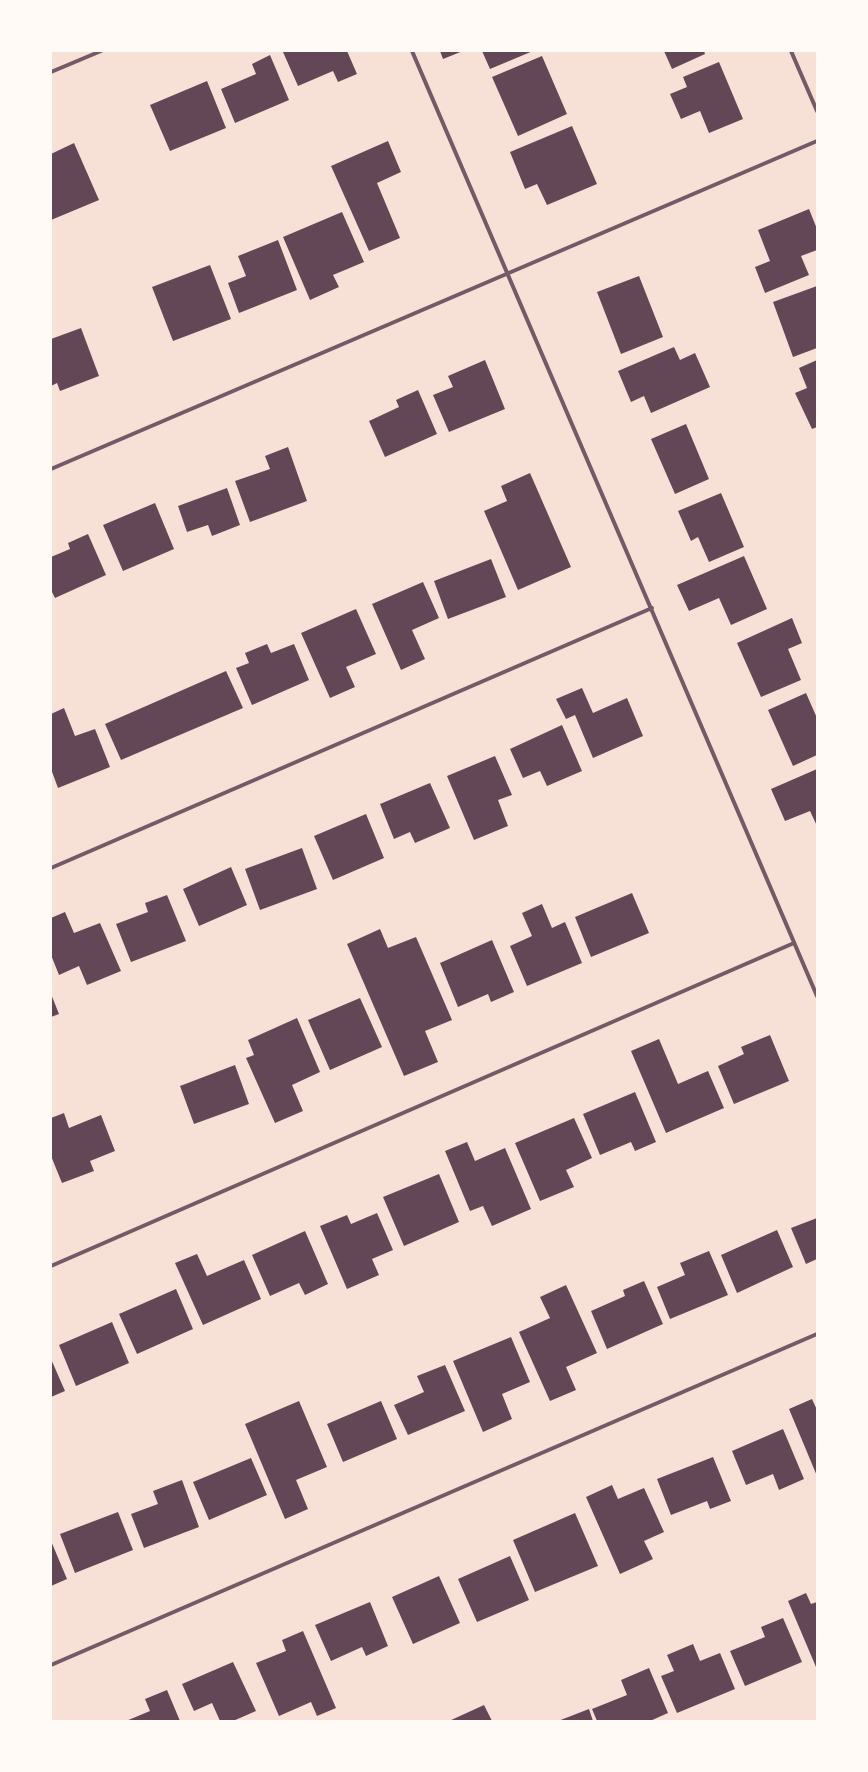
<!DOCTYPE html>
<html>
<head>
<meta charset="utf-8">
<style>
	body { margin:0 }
	#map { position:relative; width:868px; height:1772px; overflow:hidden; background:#f7e1d7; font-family:"Fira Sans Condensed",sans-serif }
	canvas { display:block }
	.frame { position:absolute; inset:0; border:52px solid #fffaf5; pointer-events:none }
</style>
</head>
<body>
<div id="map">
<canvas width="868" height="1772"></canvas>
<div class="frame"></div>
</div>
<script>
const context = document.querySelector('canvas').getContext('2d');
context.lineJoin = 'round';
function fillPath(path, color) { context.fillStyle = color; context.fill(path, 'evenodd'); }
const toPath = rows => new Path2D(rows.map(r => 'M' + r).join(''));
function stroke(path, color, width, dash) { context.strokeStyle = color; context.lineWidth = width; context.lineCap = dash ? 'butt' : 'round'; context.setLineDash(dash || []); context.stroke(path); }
const building = toPath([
	[347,51,357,74,338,82,333,71,298,86,283,52],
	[440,51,463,51,443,59],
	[482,51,533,51,490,69],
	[664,51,704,51,705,54,672,69],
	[270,55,289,100,235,123,221,89,256,74,252,64],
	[542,56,567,114,518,136,492,77],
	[719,62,743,119,709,133,700,111,681,119,670,94,687,87,683,77],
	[207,81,226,128,170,151,150,105],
	[572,126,597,184,547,205,537,184,525,189,510,152],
	[388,141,401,172,377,183,400,238,369,251,331,166],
	[74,143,99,200,51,220,51,154],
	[809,209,817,229,817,250,801,256,809,275,765,293,755,267,770,261,758,230],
	[342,212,364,262,333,275,339,287,310,300,283,237],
	[278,240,297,290,239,313,228,283,246,276,238,256],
	[210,265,231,319,173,341,152,287],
	[639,276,663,337,621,354,597,292],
	[817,286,817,348,793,357,773,302],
	[81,328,99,376,60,391,57,383,51,386,51,339],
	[674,347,680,360,695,353,710,387,651,413,644,396,631,402,618,371],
	[485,360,505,409,449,432,433,395,453,387,448,376],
	[817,360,817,427,812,429,795,393,807,388,799,368],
	[418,390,437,434,385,457,369,421,399,407,396,400],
	[686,424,709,479,675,494,651,439],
	[288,447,307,501,250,522,235,481,270,469,265,456],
	[530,473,571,567,518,590,484,511,507,501,501,486],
	[227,488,240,525,212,536,208,525,187,532,178,506],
	[721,493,744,547,709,562,698,537,691,541,678,511],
	[155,503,174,549,123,571,103,525],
	[88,534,106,575,55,598,51,590,51,557,70,549,68,543],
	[744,556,767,609,731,625,719,598,689,611,677,585],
	[491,559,506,597,448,619,434,581],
	[423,582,439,618,412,630,425,659,401,670,372,604],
	[356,609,376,654,346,667,355,687,330,698,301,633],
	[792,618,802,643,788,649,801,680,761,697,737,643],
	[267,644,271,653,294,644,309,680,252,705,236,668,249,663,245,653],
	[226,671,243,708,121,760,105,724],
	[582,688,593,713,627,698,643,736,593,758,575,715,566,719,556,699],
	[806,693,817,718,817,755,793,766,768,710],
	[64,708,75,736,95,729,110,767,58,788,51,769,51,714],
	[562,725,582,771,547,786,540,771,523,778,510,749],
	[495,756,512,795,498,800,508,826,474,840,447,776],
	[817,769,817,826,810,811,785,821,771,789],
	[430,783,450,828,415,843,410,832,394,839,380,804],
	[366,814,384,858,333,880,314,836],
	[302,848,317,889,260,910,245,869],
	[231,867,247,905,199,926,183,889],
	[632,893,649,933,591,957,575,917],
	[167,895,186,941,131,962,116,924,148,912,145,903],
	[542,904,552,928,565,922,582,963,527,986,510,946,532,936,522,913],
	[65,912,74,933,100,923,121,971,87,985,79,966,59,975,51,955,51,918],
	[380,929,388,948,416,937,452,1020,425,1031,438,1062,404,1076,347,944],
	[492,940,514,992,491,1002,488,994,458,1007,440,963],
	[51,994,59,1014,51,1017],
	[360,998,382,1047,330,1070,308,1020],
	[297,1018,320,1072,292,1085,303,1111,275,1123,246,1058,254,1055,248,1040],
	[770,1035,789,1081,734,1104,718,1066,744,1054,741,1047],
	[659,1039,678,1084,708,1071,724,1108,666,1133,631,1051],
	[235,1065,249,1104,194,1124,180,1086],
	[635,1092,656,1142,635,1151,631,1142,600,1155,583,1114],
	[64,1113,69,1128,101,1115,115,1151,90,1161,94,1171,62,1183,51,1156,51,1118],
	[574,1118,592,1158,566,1170,574,1187,540,1201,515,1143],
	[467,1142,475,1161,505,1148,531,1209,492,1226,483,1206,470,1211,445,1151],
	[439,1174,459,1222,404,1246,383,1197],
	[377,1213,393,1250,372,1259,379,1275,347,1289,320,1226,347,1215,351,1224],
	[817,1218,817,1259,806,1264,791,1228],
	[777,1230,793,1267,737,1293,721,1255],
	[305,1231,328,1284,305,1295,299,1283,270,1296,252,1255],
	[709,1251,728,1295,670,1319,657,1287,685,1275,680,1263],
	[197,1254,207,1276,244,1260,261,1299,203,1325,175,1263],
	[644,1281,663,1324,607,1349,591,1311,625,1296,623,1290],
	[566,1285,597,1353,566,1367,576,1390,550,1401,519,1332,550,1318,540,1297],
	[176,1289,193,1329,137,1354,119,1314],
	[112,1322,129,1363,76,1386,59,1345],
	[511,1337,530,1382,502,1394,512,1419,483,1432,453,1361],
	[51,1359,65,1391,51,1397],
	[445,1365,465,1411,408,1435,394,1405,424,1392,417,1376],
	[812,1399,817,1410,817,1476,789,1409],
	[299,1401,327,1467,296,1480,308,1509,285,1519,245,1424],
	[381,1401,397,1439,343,1462,327,1424],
	[783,1429,804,1479,779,1490,773,1474,746,1485,732,1451],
	[713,1457,731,1501,710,1509,707,1501,671,1515,657,1479],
	[251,1458,267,1495,209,1520,193,1482],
	[182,1480,199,1527,144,1548,131,1514,158,1504,153,1491],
	[612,1485,618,1499,644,1488,664,1532,644,1541,653,1559,620,1574,586,1497],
	[118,1512,133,1550,75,1573,60,1534],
	[575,1513,598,1566,535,1592,513,1540],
	[51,1541,67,1579,51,1586],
	[510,1556,529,1600,477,1622,458,1579],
	[439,1576,460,1623,413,1644,392,1597],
	[806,1593,811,1604,817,1602,817,1666,816,1667,788,1601],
	[370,1602,388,1646,366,1656,362,1647,331,1661,315,1625],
	[783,1618,802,1662,745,1686,730,1651,765,1637,761,1627],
	[303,1631,336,1708,317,1716,311,1702,279,1716,256,1663,286,1651,282,1640],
	[693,1644,700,1661,720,1653,735,1689,677,1713,661,1676,674,1671,667,1655],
	[233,1662,256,1711,233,1721,220,1721,212,1703,194,1711,182,1684],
	[649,1668,668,1713,650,1721,597,1721,592,1709,627,1695,621,1680],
	[167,1690,180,1721,126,1721,150,1711,145,1699],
	[484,1705,492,1721,449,1721],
	[589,1709,593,1721,558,1721]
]);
const minor = toPath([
	[412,51,817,996],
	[791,51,817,111],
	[51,72,101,51],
	[51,469,817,141],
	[51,868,652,608],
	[51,1266,794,943],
	[51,1665,817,1334]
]);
fillPath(building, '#644757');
stroke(minor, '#755966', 4);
</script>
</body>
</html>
